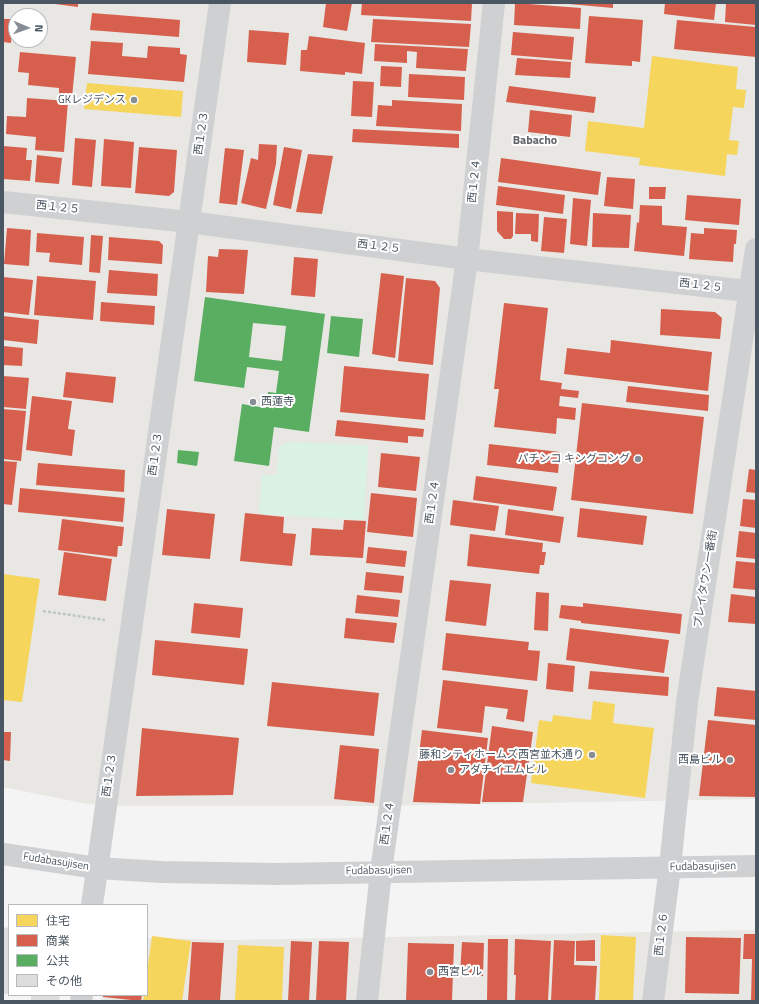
<!DOCTYPE html>
<html>
<head>
<meta charset="utf-8">
<style>
	body { margin:0 }
	#map { position:relative; width:759px; height:1004px; overflow:hidden; background:#f4f4f4; font-family:"Titillium Web","Noto Sans JP",sans-serif }
	canvas { display:block }
	.frame { position:absolute; inset:0; border:4px solid #4a5661; pointer-events:none }
	.legend { position:absolute; left:8px; top:904px; width:140px; height:92px; box-sizing:border-box; background:#fff; border:1px solid #b7bbc0; margin:0; padding:5px 7px; list-style:none; font-size:12px; color:#4a5661 }
	.legend li { display:flex; align-items:center; gap:8px; height:20px }
	.legend b { width:20px; border:1px solid #b7bbc0 }
	.north { position:absolute; left:8px; top:8px; width:40px; height:40px; box-sizing:border-box; background:#fff; border:1px solid #b7bbc0; border-radius:50%; rotate:92deg; font-size:11px; font-weight:700; line-height:16px; text-align:center; color:#4a5661 }
	.north::after { content:''; display:block; margin:auto; width:14px; height:18px; background:#868d94; clip-path:polygon(50% 0,100% 100%,50% 72%,0 100%) }
</style>
</head>
<body>
<div id="map">
<canvas width="759" height="1004"></canvas>
<div class="frame"></div>
<ul class="legend">
<li><b style="height:11px;background:#f6d55c"></b>住宅</li>
<li><b style="height:11px;background:#d6604d"></b>商業</li>
<li><b style="height:11px;background:#5aae61"></b>公共</li>
<li><b style="height:11px;background:#ddddde"></b>その他</li>
</ul>
<div class="north">N</div>
</div>
<script>
const context = document.querySelector('canvas').getContext('2d');
context.lineJoin = 'round';
function fillPath(path, color) { context.fillStyle = color; context.fill(path, 'evenodd'); }
const toPath = rows => new Path2D(rows.map(r => 'M' + r).join(''));
function stroke(path, color, width, dash) { context.strokeStyle = color; context.lineWidth = width; context.lineCap = dash ? 'butt' : 'round'; context.setLineDash(dash || []); context.stroke(path); }
function label(font, color, halo, rows, align = 'center') {
  context.font = font + ' "Titillium Web","Noto Sans JP",sans-serif'; context.lineWidth = 4; context.setLineDash([]); context.textBaseline = 'middle'; context.strokeStyle = halo; context.fillStyle = color; for (const [text, x, y, turn = 0] of rows) {
    context.save(); context.translate(x, y); context.rotate((+turn || 0) * Math.PI / 180); context.textAlign = isNaN(turn) ? turn : align; if (halo) context.strokeText(text, 0, 0); context.fillText(text, 0, 0); context.restore();
  }
}
const commercial = toPath([
	[3,3,756,3,756,799,372,806,129,806,87,804,3,787],
	[16,16,40,16,40,40,16,40],
	[756,930,756,1001,101,1001,102,995,147,995,147,938,232,940]
]);
const green = toPath([
	[289,442,368,445,364,520,259,514,262,475,277,475,279,447]
]);
const homes = toPath([
	[652,56,738,67,736,89,746,90,744,108,733,107,729,140,739,141,737,155,727,154,725,176,639,165,640,158,585,151,588,121,644,128],
	[87,83,183,91,181,117,84,109],
	[3,574,40,579,22,702,3,700],
	[593,701,615,704,613,723,654,728,645,798,531,783,539,720,552,722,553,715,591,720],
	[601,935,636,937,633,1001,599,1001],
	[152,936,191,941,182,1001,143,1001,144,995,147,995,147,972],
	[238,945,284,947,282,1001,235,1001]
]);
const shops = toPath([
	[47,3,78,3,78,7],
	[326,3,352,3,347,31,323,27],
	[362,3,472,3,471,21,361,15],
	[515,3,581,8,580,29,514,25],
	[558,3,613,3,613,8],
	[665,3,716,3,714,20,664,14],
	[726,3,756,3,756,25,725,22],
	[92,13,180,20,179,37,90,30],
	[589,16,643,20,640,62,632,61,632,66,585,63],
	[3,19,13,19,11,43,3,42],
	[373,19,471,24,469,47,371,42],
	[677,20,756,27,756,57,674,49],
	[249,30,289,33,286,65,247,62],
	[513,32,574,37,572,60,511,55],
	[309,36,365,43,362,74,345,72,345,75,300,71,301,50,307,50],
	[91,41,123,43,122,56,147,58,148,46,180,48,180,54,187,55,184,82,88,74],
	[375,44,468,49,466,71,416,68,417,52,407,51,407,63,374,61],
	[20,52,76,57,72,97,59,96,59,88,28,85,29,73,18,72],
	[517,58,571,62,570,78,515,75],
	[381,66,402,67,401,87,380,86],
	[409,74,465,77,464,100,408,97],
	[353,81,374,82,372,117,351,116],
	[509,86,596,97,594,113,506,102],
	[27,98,68,101,64,152,35,150,36,137,6,134,7,116,26,117],
	[392,100,462,104,461,131,376,126,378,105,392,106],
	[530,110,572,115,570,137,528,132],
	[353,129,459,134,459,148,352,142],
	[75,138,96,140,92,187,72,185],
	[104,139,134,142,131,188,101,186],
	[259,144,277,145,276,164,266,209,241,203,251,158,258,160],
	[3,146,27,148,26,160,32,160,30,181,3,179],
	[139,147,177,150,174,192,169,196,135,193],
	[284,147,302,150,291,209,273,205],
	[225,148,244,150,237,205,219,203],
	[308,154,333,156,322,214,296,212],
	[37,155,62,158,59,184,35,182],
	[501,158,601,172,598,195,498,182],
	[607,177,635,179,633,209,604,206],
	[498,186,565,195,563,214,496,205],
	[649,187,666,187,665,199,649,199],
	[687,195,741,199,739,225,685,220],
	[573,198,591,200,587,246,570,244],
	[640,205,662,206,662,225,687,227,684,256,634,251,637,222,639,223],
	[497,211,513,212,513,236,511,239,504,239,497,231],
	[516,213,539,214,538,242,531,241,531,234,515,234],
	[593,213,631,215,629,248,592,247],
	[544,217,567,219,564,253,541,251],
	[7,228,31,230,29,266,4,264],
	[704,228,737,230,736,244,734,244,733,262,689,259,691,233,704,234],
	[37,233,84,237,82,265,49,262,50,253,36,252],
	[91,235,103,236,100,273,89,272],
	[109,237,159,241,163,245,162,264,108,260],
	[219,249,248,250,244,294,206,292,208,256,218,257],
	[294,257,318,259,315,297,291,295],
	[109,270,158,274,157,296,107,293],
	[381,273,404,276,395,358,372,354],
	[37,276,96,281,93,320,34,315],
	[3,277,33,280,29,315,3,312],
	[406,278,435,281,440,288,433,365,398,361],
	[101,302,155,306,154,325,100,321],
	[504,303,548,308,540,380,562,383,561,389,579,391,578,398,560,396,559,406,576,408,575,420,557,418,556,434,494,427,499,389,494,389],
	[661,309,715,312,722,318,720,339,660,335],
	[3,316,39,320,37,344,3,340],
	[611,340,712,352,708,391,564,374,567,348,610,353],
	[3,346,23,348,22,366,3,365],
	[344,366,429,374,425,420,340,412],
	[66,372,116,377,113,403,63,397],
	[3,376,29,378,26,409,3,407],
	[628,386,709,395,708,411,626,402],
	[32,396,72,401,68,429,75,430,72,456,26,450],
	[582,403,704,417,693,514,571,500],
	[3,409,26,411,21,461,3,459],
	[337,420,424,429,423,437,408,436,408,443,335,436],
	[489,444,560,452,558,473,487,465],
	[381,453,420,457,416,491,378,487],
	[3,461,17,462,12,505,3,504],
	[38,463,125,470,124,492,36,485],
	[749,469,756,470,756,493,746,492],
	[476,476,557,487,553,511,473,500],
	[20,488,125,498,123,522,18,512],
	[371,493,417,498,413,537,367,532],
	[743,499,756,500,756,528,740,526],
	[453,500,499,506,495,531,450,525],
	[580,508,647,516,643,545,577,537],
	[167,509,215,514,210,559,162,555],
	[508,509,564,517,560,543,505,535],
	[245,513,284,517,283,533,296,534,292,566,240,561],
	[62,519,124,527,122,546,118,546,117,557,58,550],
	[344,520,366,521,363,558,310,555,312,528,343,530],
	[739,531,756,533,756,559,736,557],
	[470,534,543,543,542,552,546,552,544,565,540,565,539,574,467,566],
	[368,547,407,551,405,567,366,563],
	[64,552,112,559,106,601,58,595],
	[736,561,756,563,756,590,733,588],
	[366,572,404,576,402,593,364,590],
	[450,580,491,584,486,626,445,621],
	[536,592,549,593,548,631,534,630],
	[731,594,756,597,756,624,728,622],
	[357,595,400,600,398,617,355,613],
	[194,603,243,608,240,638,191,633],
	[583,603,682,614,680,634,581,623,581,621,559,618,561,605,583,607],
	[346,618,397,623,394,643,344,638],
	[570,628,669,640,664,673,566,660],
	[446,633,529,642,528,650,540,651,537,681,442,670],
	[155,640,248,649,244,685,152,675],
	[548,663,575,666,573,692,546,689],
	[590,671,669,677,668,696,588,689],
	[443,680,528,690,524,722,506,719,508,709,485,706,482,733,437,728],
	[272,682,379,693,374,736,267,726],
	[717,687,756,691,756,720,714,716],
	[708,720,756,725,756,797,699,796],
	[492,726,533,732,523,802,482,802],
	[142,728,239,738,233,795,136,796],
	[422,730,488,738,480,804,413,802],
	[3,732,11,732,10,761,3,760],
	[340,745,379,749,374,803,334,799],
	[744,934,756,934,756,1001,751,1001,752,959,743,959],
	[686,937,741,938,739,994,685,993],
	[488,939,508,939,507,1001,487,1001],
	[515,939,551,941,548,1001,515,1001,516,975,514,975],
	[554,940,575,941,574,965,597,966,595,1001,551,1001],
	[595,940,595,961,576,961,576,941],
	[291,941,312,942,309,1001,288,1001],
	[319,941,349,942,346,1001,316,1001],
	[192,942,224,943,220,1001,188,1001],
	[462,942,484,943,483,976,460,974],
	[408,943,454,944,452,1001,406,1001],
	[103,995,142,995,141,1001,103,997]
]);
const public = toPath([
	[205,297,325,314,309,432,274,427,269,466,234,461,242,404,266,408,268,392,276,393,279,371,247,367,244,388,194,381],
	[253,323,286,326,282,361,249,357],
	[331,316,363,319,359,357,327,353],
	[178,450,199,452,197,466,177,463]
]);
const building = toPath([
	[3,927,9,928,9,994,3,994],
	[31,995,60,995,59,1001,31,1001]
]);
const path = toPath([
	[43,611,105,620]
]);
const minor = toPath([
	[3,202,189,222,467,259,756,292],
	[670,867,687,702,756,249],
	[92,905,220,3],
	[81,1001,82,995],
	[367,1001,381,871,467,259,494,3]
]);
const tertiary = toPath([
	[3,854,97,868,162,872,277,874,756,866],
	[653,1001,670,867]
]);
const markers = [
	[134,100,4,"#868d94"],
	[253,402,4,"#868d94"],
	[638,459,4,"#868d94"],
	[592,755,4,"#868d94"],
	[730,760,4,"#868d94"],
	[451,770,4,"#868d94"],
	[430,972,4,"#868d94"]
];
const poiNames = [
	["GKレジデンス",126,100],
	["西蓮寺",261,402,"left"],
	["パチンコ キングコング",630,459],
	["藤和シティホームズ西宮並木通り",584,755],
	["西島ビル",722,760],
	["アダチイエムビル",459,770,"left"],
	["西宮ビル",438,972,"left"]
];
const streetNames = [
	["西１２３",202,133,-82],
	["西１２４",475,181,-84],
	["西１２５",58,208,6],
	["西１２５",379,247,7],
	["西１２５",701,286,7],
	["西１２３",156,454,-82],
	["西１２４",433,502,-82],
	["プレイタウン一番街",706,579,-81],
	["西１２３",110,775,-82],
	["西１２４",388,823,-82],
	["Fudabasujisen",56,862,9],
	["Fudabasujisen",703,867,-1],
	["Fudabasujisen",379,871,-1],
	["西１２６",662,934,-83]
];
const neighbourhoodNames = [
	["Babacho",535,141]
];
fillPath(commercial, '#e8e7e3');
fillPath(green, '#d9f2e3');
fillPath(homes, '#f6d55c');
fillPath(shops, '#d6604d');
fillPath(public, '#5aae61');
fillPath(building, '#ddddde');
stroke(path, '#bcc7c4', 2.5, [3, 2]);
stroke(minor, '#ced0d2', 22);
stroke(tertiary, '#ced0d2', 22);
for (const [x, y, r, color] of markers) { const dot = new Path2D(); dot.arc(x, y, r, 0, 2 * Math.PI); context.fillStyle = color; context.fill(dot); stroke(dot, '#fff', 1.5); }
label('11px', '#4a5661', '#fff', poiNames, 'right');
label('11px', '#4a5661', '#fff', streetNames);
label('bold 12px', '#5f6368', '#fff', neighbourhoodNames);
</script>
</body>
</html>
